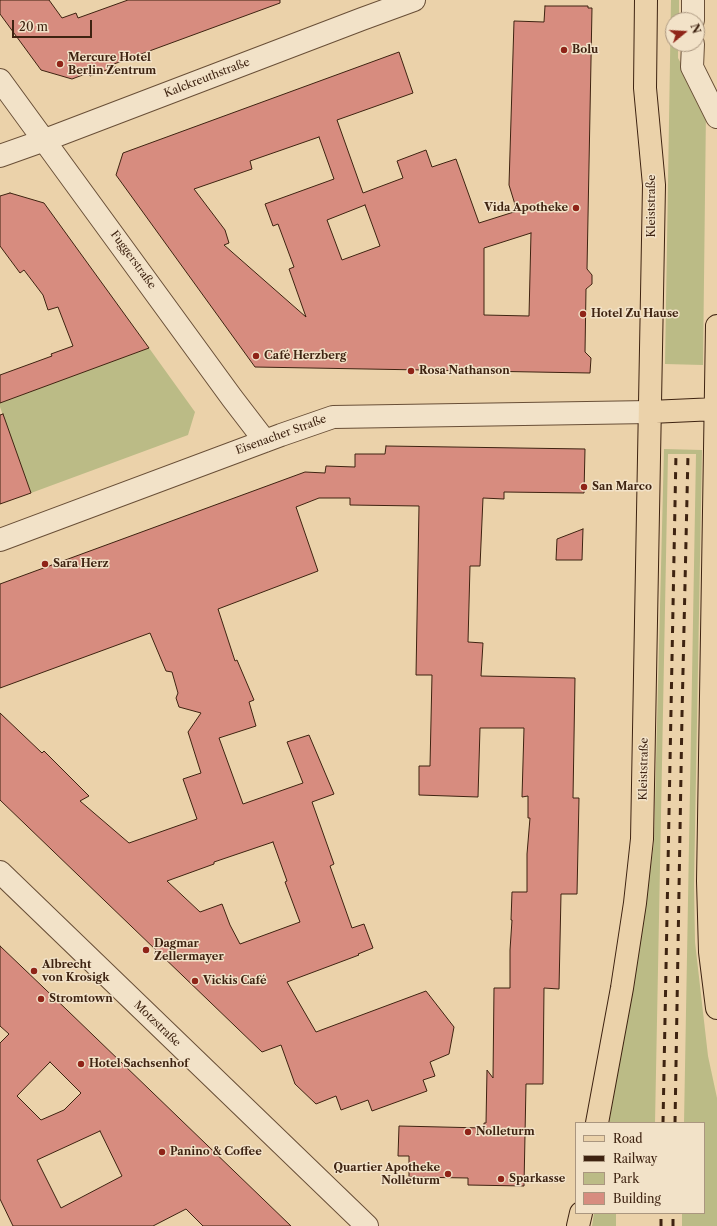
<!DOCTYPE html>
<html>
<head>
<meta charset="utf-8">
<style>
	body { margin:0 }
	#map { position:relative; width:717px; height:1226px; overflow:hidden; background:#ebd2aa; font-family:"Libre Caslon Text",serif }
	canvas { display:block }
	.legend { position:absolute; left:575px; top:1122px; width:130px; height:92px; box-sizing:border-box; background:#f2e2c8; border:1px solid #aa967f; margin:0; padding:5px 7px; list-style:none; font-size:12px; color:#3e2311 }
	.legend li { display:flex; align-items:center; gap:8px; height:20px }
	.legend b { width:20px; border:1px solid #aa967f }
	.north { position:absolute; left:665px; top:12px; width:40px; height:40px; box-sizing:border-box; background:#f2e2c8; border:1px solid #aa967f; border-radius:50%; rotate:72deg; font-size:11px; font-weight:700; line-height:16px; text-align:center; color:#3e2311 }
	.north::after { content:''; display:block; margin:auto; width:14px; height:18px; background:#8f2418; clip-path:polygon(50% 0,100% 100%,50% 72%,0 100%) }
	.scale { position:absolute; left:12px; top:20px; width:80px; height:18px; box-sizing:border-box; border:2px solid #3e2311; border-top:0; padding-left:5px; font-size:12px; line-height:14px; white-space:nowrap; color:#3e2311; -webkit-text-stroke:3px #f2e2c8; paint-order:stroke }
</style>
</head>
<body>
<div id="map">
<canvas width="717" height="1226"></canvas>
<ul class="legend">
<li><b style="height:5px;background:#ebd2aa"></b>Road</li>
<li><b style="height:5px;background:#3e2311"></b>Railway</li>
<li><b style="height:11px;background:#bbbb86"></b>Park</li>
<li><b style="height:11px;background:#d78c7f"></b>Building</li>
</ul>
<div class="north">N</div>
<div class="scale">20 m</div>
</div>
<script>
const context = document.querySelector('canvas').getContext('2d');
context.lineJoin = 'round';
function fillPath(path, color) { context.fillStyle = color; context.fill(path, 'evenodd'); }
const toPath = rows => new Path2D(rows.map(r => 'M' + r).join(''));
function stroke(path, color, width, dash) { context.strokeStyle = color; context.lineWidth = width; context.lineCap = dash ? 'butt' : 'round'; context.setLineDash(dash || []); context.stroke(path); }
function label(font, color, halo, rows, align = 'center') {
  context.font = font + ' "Libre Caslon Text",serif'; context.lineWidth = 3; context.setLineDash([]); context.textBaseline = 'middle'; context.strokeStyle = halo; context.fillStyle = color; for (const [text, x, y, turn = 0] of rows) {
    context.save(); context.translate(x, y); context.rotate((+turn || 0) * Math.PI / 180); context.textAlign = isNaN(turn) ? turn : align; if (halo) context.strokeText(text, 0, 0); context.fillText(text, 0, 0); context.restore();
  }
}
const green = toPath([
	[671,0,679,0,679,20,673,20,673,44,678,44,678,58,706,110,703,365,665,364],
	[149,348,195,412,188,435,31,493,0,407,0,403],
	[664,449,702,450,694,884,695,942,708,1056,717,1098,717,1226,682,1226,682,1213,704,1213,704,1123,684,1123,696,454,668,454,655,1123,609,1123,641,938,654,842],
	[594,1213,616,1213,616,1226,592,1226]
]);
const building = toPath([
	[0,0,49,0,62,18,76,13,78,18,128,0,280,0,280,3,114,64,115,67,90,76,88,73,72,79,41,70,0,14,0,0],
	[545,6,588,6,588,8,592,8,587,269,592,275,592,284,586,289,585,352,591,358,590,373,255,367,116,175,123,153,399,52,413,93,337,120,363,193,403,178,397,161,426,150,432,167,456,159,479,223,517,211,509,185,514,21,544,22,545,6],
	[319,137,334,179,265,204,273,226,278,224,294,267,289,269,306,317,224,245,229,243,225,230,194,189,252,169,250,161,319,137],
	[365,205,380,246,342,260,327,220,365,205],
	[531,233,529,316,484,315,484,248,531,233],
	[10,193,44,203,149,348,0,403,0,375,52,356,51,354,73,346,58,307,48,310,43,295,24,270,20,273,0,246,0,196,10,193],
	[3,414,31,493,0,504,0,415,3,414],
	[386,446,585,449,584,493,504,492,504,499,483,498,480,566,470,566,468,642,483,643,481,676,575,678,573,798,579,798,577,894,561,894,559,989,544,988,543,1084,526,1084,524,1186,468,1185,468,1178,409,1177,409,1156,398,1156,399,1126,484,1128,484,1123,486,1123,487,1070,493,1078,494,988,510,988,510,950,512,920,511,920,512,892,527,892,527,854,530,818,528,818,528,796,522,797,524,728,480,728,478,797,419,795,419,766,430,766,432,675,416,675,419,506,350,505,350,498,319,498,296,507,318,571,218,609,235,661,237,660,254,700,249,702,256,726,219,738,243,804,303,783,287,742,309,735,334,794,312,802,334,864,330,866,352,928,364,924,373,948,358,954,359,955,287,982,316,1032,426,991,454,1027,449,1054,430,1062,435,1076,423,1080,427,1091,372,1111,368,1100,341,1110,336,1096,316,1104,295,1084,281,1045,262,1052,0,800,0,713,42,753,44,751,89,796,80,801,129,843,197,819,183,779,201,773,188,732,201,713,179,707,176,698,178,693,172,672,166,671,150,633,0,688,0,584,305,472,325,473,326,466,355,467,355,454,385,454,386,446],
	[273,842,287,881,285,882,300,922,240,944,230,925,222,904,200,912,167,881,214,864,214,862,273,842],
	[583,529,582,560,556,560,557,539,583,529],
	[0,946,67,1010,291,1226,203,1226,186,1209,153,1226,13,1226,0,1199,0,1043,9,1034,0,1026,0,946],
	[50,1062,81,1093,64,1110,41,1120,17,1096,50,1062],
	[100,1131,122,1176,61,1208,37,1160,100,1131]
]);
const minor = toPath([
	[693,20,693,0],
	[693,44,692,67,717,117],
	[0,80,232,398,265,441],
	[0,156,45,140,362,19,414,0],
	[0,540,281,435,333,417,650,412],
	[0,872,367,1226]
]);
const major = toPath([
	[717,326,708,881,710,952,717,1008],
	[650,412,716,409],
	[597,1123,622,988,635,903,642,839,654,185,645,88,646,0],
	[578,1226,581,1213]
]);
const rail = toPath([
	[663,1123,676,453],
	[675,1123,682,715,688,454],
	[661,1226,661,1213],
	[673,1226,673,1213]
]);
const markers = [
	[564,50,4,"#8f2418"],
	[60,64,4,"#8f2418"],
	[576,208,4,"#8f2418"],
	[583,314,4,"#8f2418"],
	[256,356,4,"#8f2418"],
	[411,371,4,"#8f2418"],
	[584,487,4,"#8f2418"],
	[45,564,4,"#8f2418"],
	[146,950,4,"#8f2418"],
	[34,971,4,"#8f2418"],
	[195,981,4,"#8f2418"],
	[41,999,4,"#8f2418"],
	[81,1064,4,"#8f2418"],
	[468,1132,4,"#8f2418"],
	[162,1152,4,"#8f2418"],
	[448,1174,4,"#8f2418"],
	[501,1179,4,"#8f2418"]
];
const poiNames = [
	["Bolu",572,50],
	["Mercure Hotel",68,58],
	["Berlin Zentrum",68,71],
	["Vida Apotheke",568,208,"right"],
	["Hotel Zu Hause",591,314],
	["Café Herzberg",264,356],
	["Rosa Nathanson",419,371],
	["San Marco",592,487],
	["Sara Herz",53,564],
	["Dagmar",154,944],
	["Zellermayer",154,957],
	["Albrecht",42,965],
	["von Krosigk",42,978],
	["Vickis Café",203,981],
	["Stromtown",49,999],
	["Hotel Sachsenhof",89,1064],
	["Nolleturm",476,1132],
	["Panino & Coffee",170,1152],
	["Quartier Apotheke",440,1168,"right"],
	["Nolleturm",440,1181,"right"],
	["Sparkasse",509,1179]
];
const streetNames = [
	["Kalckreuthstraße",207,78,-21],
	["Kleiststraße",652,206,-90],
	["Fuggerstraße",133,260,54],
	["Eisenacher Straße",281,435,-20],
	["Kleiststraße",644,769,-89],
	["Motzstraße",157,1024,44]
];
fillPath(green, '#bbbb86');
fillPath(building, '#d78c7f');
stroke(building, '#3e2311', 1);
stroke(minor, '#694f37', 24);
stroke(major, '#3e2311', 24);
stroke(minor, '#f2e2c8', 22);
stroke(major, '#ebd2aa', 22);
stroke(rail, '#3e2311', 3, [7, 7]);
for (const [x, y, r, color] of markers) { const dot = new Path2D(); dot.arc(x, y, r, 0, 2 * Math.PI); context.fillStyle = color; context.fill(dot); stroke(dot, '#f2e2c8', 1.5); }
label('bold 11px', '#3e2311', '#f2e2c8', poiNames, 'left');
label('11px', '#3e2311', '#f2e2c8', streetNames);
</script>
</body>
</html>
